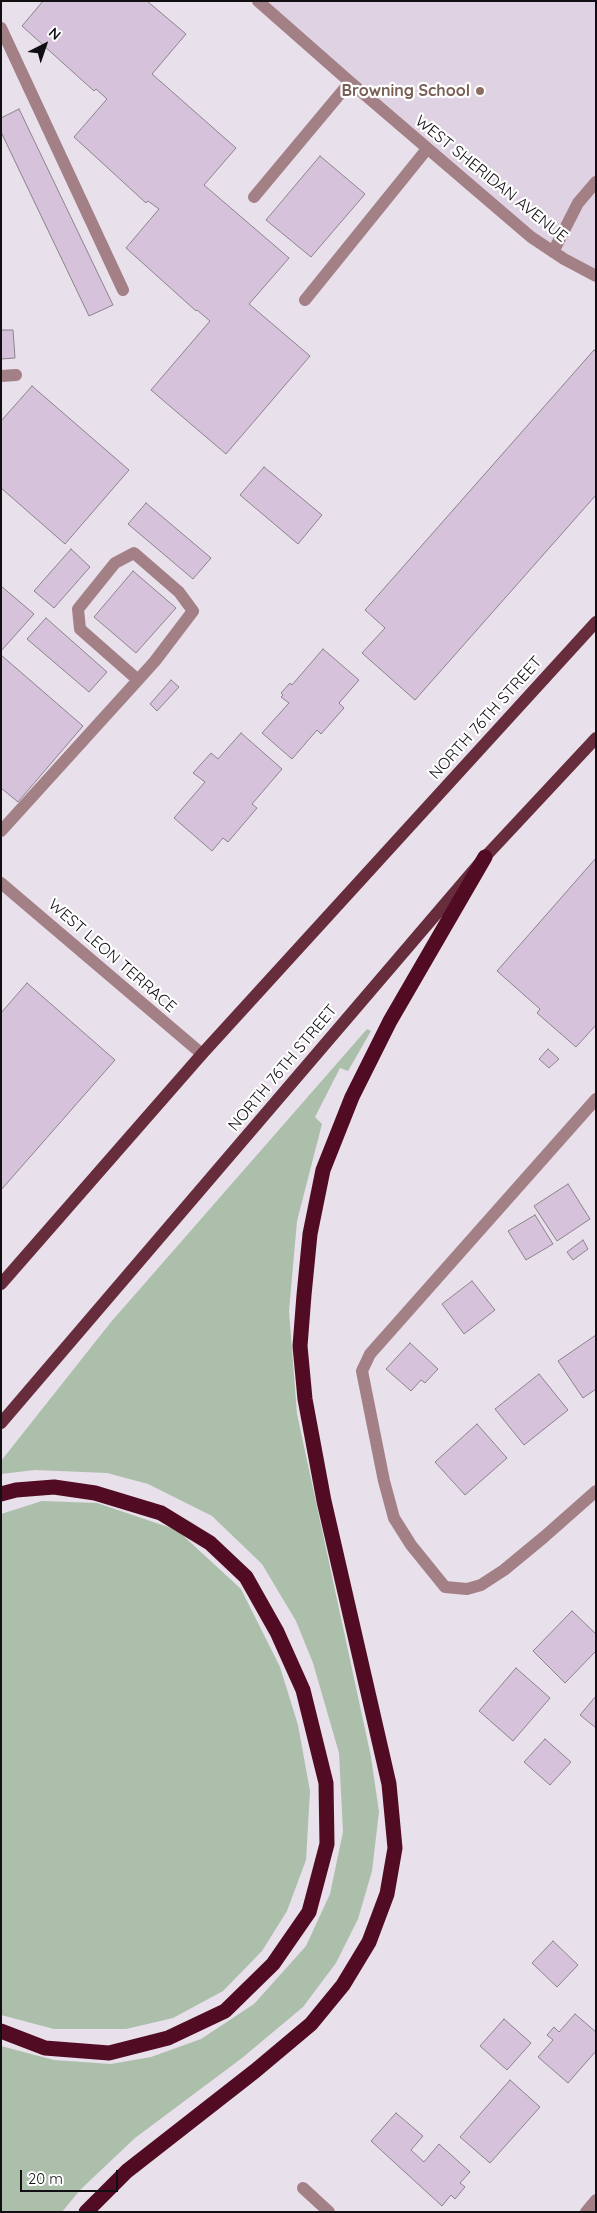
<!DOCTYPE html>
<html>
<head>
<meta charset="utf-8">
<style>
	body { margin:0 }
	#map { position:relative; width:597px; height:2213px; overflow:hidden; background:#e8e0ea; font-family:Quicksand,sans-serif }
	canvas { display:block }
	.frame { position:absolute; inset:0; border:2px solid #120f12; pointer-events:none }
	.north { position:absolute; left:20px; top:20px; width:50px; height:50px; -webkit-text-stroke:4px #fff; paint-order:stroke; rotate:41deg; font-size:14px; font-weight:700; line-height:20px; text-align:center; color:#120f12 }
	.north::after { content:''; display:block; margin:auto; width:18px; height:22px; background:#120f12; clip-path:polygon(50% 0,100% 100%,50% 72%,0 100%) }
	.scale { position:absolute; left:20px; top:2170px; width:98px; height:22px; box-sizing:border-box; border:2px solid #120f12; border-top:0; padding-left:6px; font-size:15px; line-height:18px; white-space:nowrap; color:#120f12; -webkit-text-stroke:4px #fff; paint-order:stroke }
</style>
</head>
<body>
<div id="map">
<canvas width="597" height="2213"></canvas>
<div class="frame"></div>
<div class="north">N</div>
<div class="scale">20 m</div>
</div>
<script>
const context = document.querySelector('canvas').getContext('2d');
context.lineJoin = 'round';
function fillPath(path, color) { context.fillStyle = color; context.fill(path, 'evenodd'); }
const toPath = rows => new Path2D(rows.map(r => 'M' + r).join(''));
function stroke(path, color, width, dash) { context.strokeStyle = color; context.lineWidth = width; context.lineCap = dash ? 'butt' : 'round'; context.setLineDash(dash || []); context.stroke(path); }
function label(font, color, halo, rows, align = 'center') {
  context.font = font + ' Quicksand,sans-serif'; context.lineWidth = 4.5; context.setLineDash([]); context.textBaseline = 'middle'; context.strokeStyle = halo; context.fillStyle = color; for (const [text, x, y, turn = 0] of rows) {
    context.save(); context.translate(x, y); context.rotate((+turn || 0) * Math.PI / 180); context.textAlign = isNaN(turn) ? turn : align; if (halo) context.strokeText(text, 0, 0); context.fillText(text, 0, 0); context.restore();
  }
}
const built = toPath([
	[260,1,596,1,596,276,564,259]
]);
const green = toPath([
	[367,1029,371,1031,348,1071,340,1068,315,1117,322,1124,297,1221,289,1311,297,1414,371,1757,379,1812,372,1871,358,1919,336,1963,303,2007,242,2058,135,2138,80,2190,62,2212,1,2212,1,2046,54,2060,111,2064,151,2057,201,2039,254,2004,306,1946,330,1894,343,1832,339,1753,313,1663,296,1621,262,1564,212,1516,148,1484,107,1473,35,1470,1,1474,1,1461,111,1322],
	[42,1501,97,1503,177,1530,241,1589,280,1667,298,1725,310,1791,306,1860,287,1911,262,1951,223,1991,173,2018,126,2029,54,2029,1,2015,1,1514]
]);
const building = toPath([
	[43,1,147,1,186,34,152,74,236,148,204,185,289,258,249,304,310,356,226,454,151,390,210,321,197,310,196,311,126,248,159,209,148,201,146,203,74,137,107,99,96,89,94,91,22,26,43,1],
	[19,109,113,305,89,316,1,132,1,118,19,109],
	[320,156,365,194,311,257,266,220,320,156],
	[1,330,13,330,15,358,1,359,1,330],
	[594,350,596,352,596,495,415,700,362,653,385,628,365,610,594,350],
	[32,386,129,470,65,544,1,488,1,421,32,386],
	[264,467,322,515,298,544,240,495,264,467],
	[146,503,211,558,193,579,128,524,146,503],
	[71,549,90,567,54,608,34,591,71,549],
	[133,571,176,608,136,653,94,617,133,571],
	[1,586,34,614,1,651,1,586],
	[46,618,107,672,89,692,27,639,46,618],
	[323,649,359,680,339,703,344,708,321,734,317,730,292,759,262,733,289,703,281,697,283,695,281,693,290,683,292,685,323,649],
	[1,655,83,726,18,802,1,788,1,655],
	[171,680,179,687,157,711,150,704,171,680],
	[241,733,282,769,252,804,257,808,228,842,223,838,212,851,174,818,205,782,193,773,211,753,218,759,241,733],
	[596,858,596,1025,576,1047,537,1013,540,1009,497,971,596,858],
	[27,983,115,1060,1,1190,1,1013,27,983],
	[548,1049,559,1059,549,1068,539,1059,548,1049],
	[568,1184,590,1219,557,1241,534,1206,568,1184],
	[535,1215,553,1244,526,1260,508,1231,535,1215],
	[583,1240,588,1249,573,1260,567,1252,583,1240],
	[472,1281,495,1310,464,1334,442,1304,472,1281],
	[596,1335,596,1389,583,1398,558,1361,596,1335],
	[410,1343,438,1369,425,1383,421,1380,411,1391,386,1369,410,1343],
	[539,1374,568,1410,524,1445,495,1409,539,1374],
	[477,1424,507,1458,465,1495,435,1462,477,1424],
	[572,1611,596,1634,596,1651,565,1683,533,1651,572,1611],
	[516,1668,550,1698,513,1741,479,1711,516,1668],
	[596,1696,596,1728,580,1715,596,1696],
	[545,1739,571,1762,550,1785,524,1762,545,1739],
	[553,1941,578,1965,557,1987,532,1963,553,1941],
	[575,2014,596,2032,596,2051,568,2083,538,2057,553,2040,547,2035,554,2027,559,2032,575,2014],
	[504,2019,531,2043,507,2070,480,2046,504,2019],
	[510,2080,540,2107,490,2163,460,2137,510,2080],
	[396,2113,423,2136,411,2150,424,2162,439,2144,470,2172,460,2183,465,2187,455,2199,451,2195,442,2206,371,2141,396,2113]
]);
const minor = toPath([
	[258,1,350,82,531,237,564,259,596,276],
	[1,28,123,290],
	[254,197,350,82],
	[553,252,578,203,596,182],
	[305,300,427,149],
	[1,376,16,375],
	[1,831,138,680,155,661,193,611,179,592,134,553,115,563,78,609,80,629,138,680],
	[1,883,202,1054],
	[596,1099,370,1354,362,1371,384,1481,394,1518,411,1545,445,1587,467,1589,481,1585,504,1570,544,1537,596,1491],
	[303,2188,329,2212],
	[586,2212,596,2200]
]);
const major = toPath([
	[1,1284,202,1054,596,622],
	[1,1423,485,857,596,738]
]);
const highway = toPath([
	[1,1494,16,1490,54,1487,95,1493,161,1513,210,1543,246,1577,277,1632,303,1690,326,1783,327,1844,309,1912,273,1964,225,2011,168,2038,109,2053,45,2048,1,2031],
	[86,2212,127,2171,255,2071,311,2024,343,1985,369,1942,387,1894,395,1848,389,1784,324,1501,305,1399,300,1346,304,1295,310,1234,323,1170,352,1097,390,1021,485,857]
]);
const markers = [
	[480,91,5,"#8d6e63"]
];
const educationNames = [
	["Browning School",470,91]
];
const streetNames = [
	["WEST SHERIDAN AVENUE",491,179,39],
	["NORTH 76TH STREET",486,718,-48],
	["WEST LEON TERRACE",112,956,41],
	["NORTH 76TH STREET",283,1068,-50]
];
fillPath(built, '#dfd2e2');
fillPath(green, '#abbfab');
fillPath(building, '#d6c2db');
stroke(building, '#8b838c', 1);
stroke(minor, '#a37f86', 12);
stroke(major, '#682d3d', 12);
stroke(highway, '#510c24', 15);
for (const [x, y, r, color] of markers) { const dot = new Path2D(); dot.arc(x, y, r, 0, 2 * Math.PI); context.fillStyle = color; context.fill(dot); stroke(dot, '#fff', 2); }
label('bold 16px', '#785e54', '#fff', educationNames, 'right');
label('16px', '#120f12', '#fff', streetNames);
</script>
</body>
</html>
